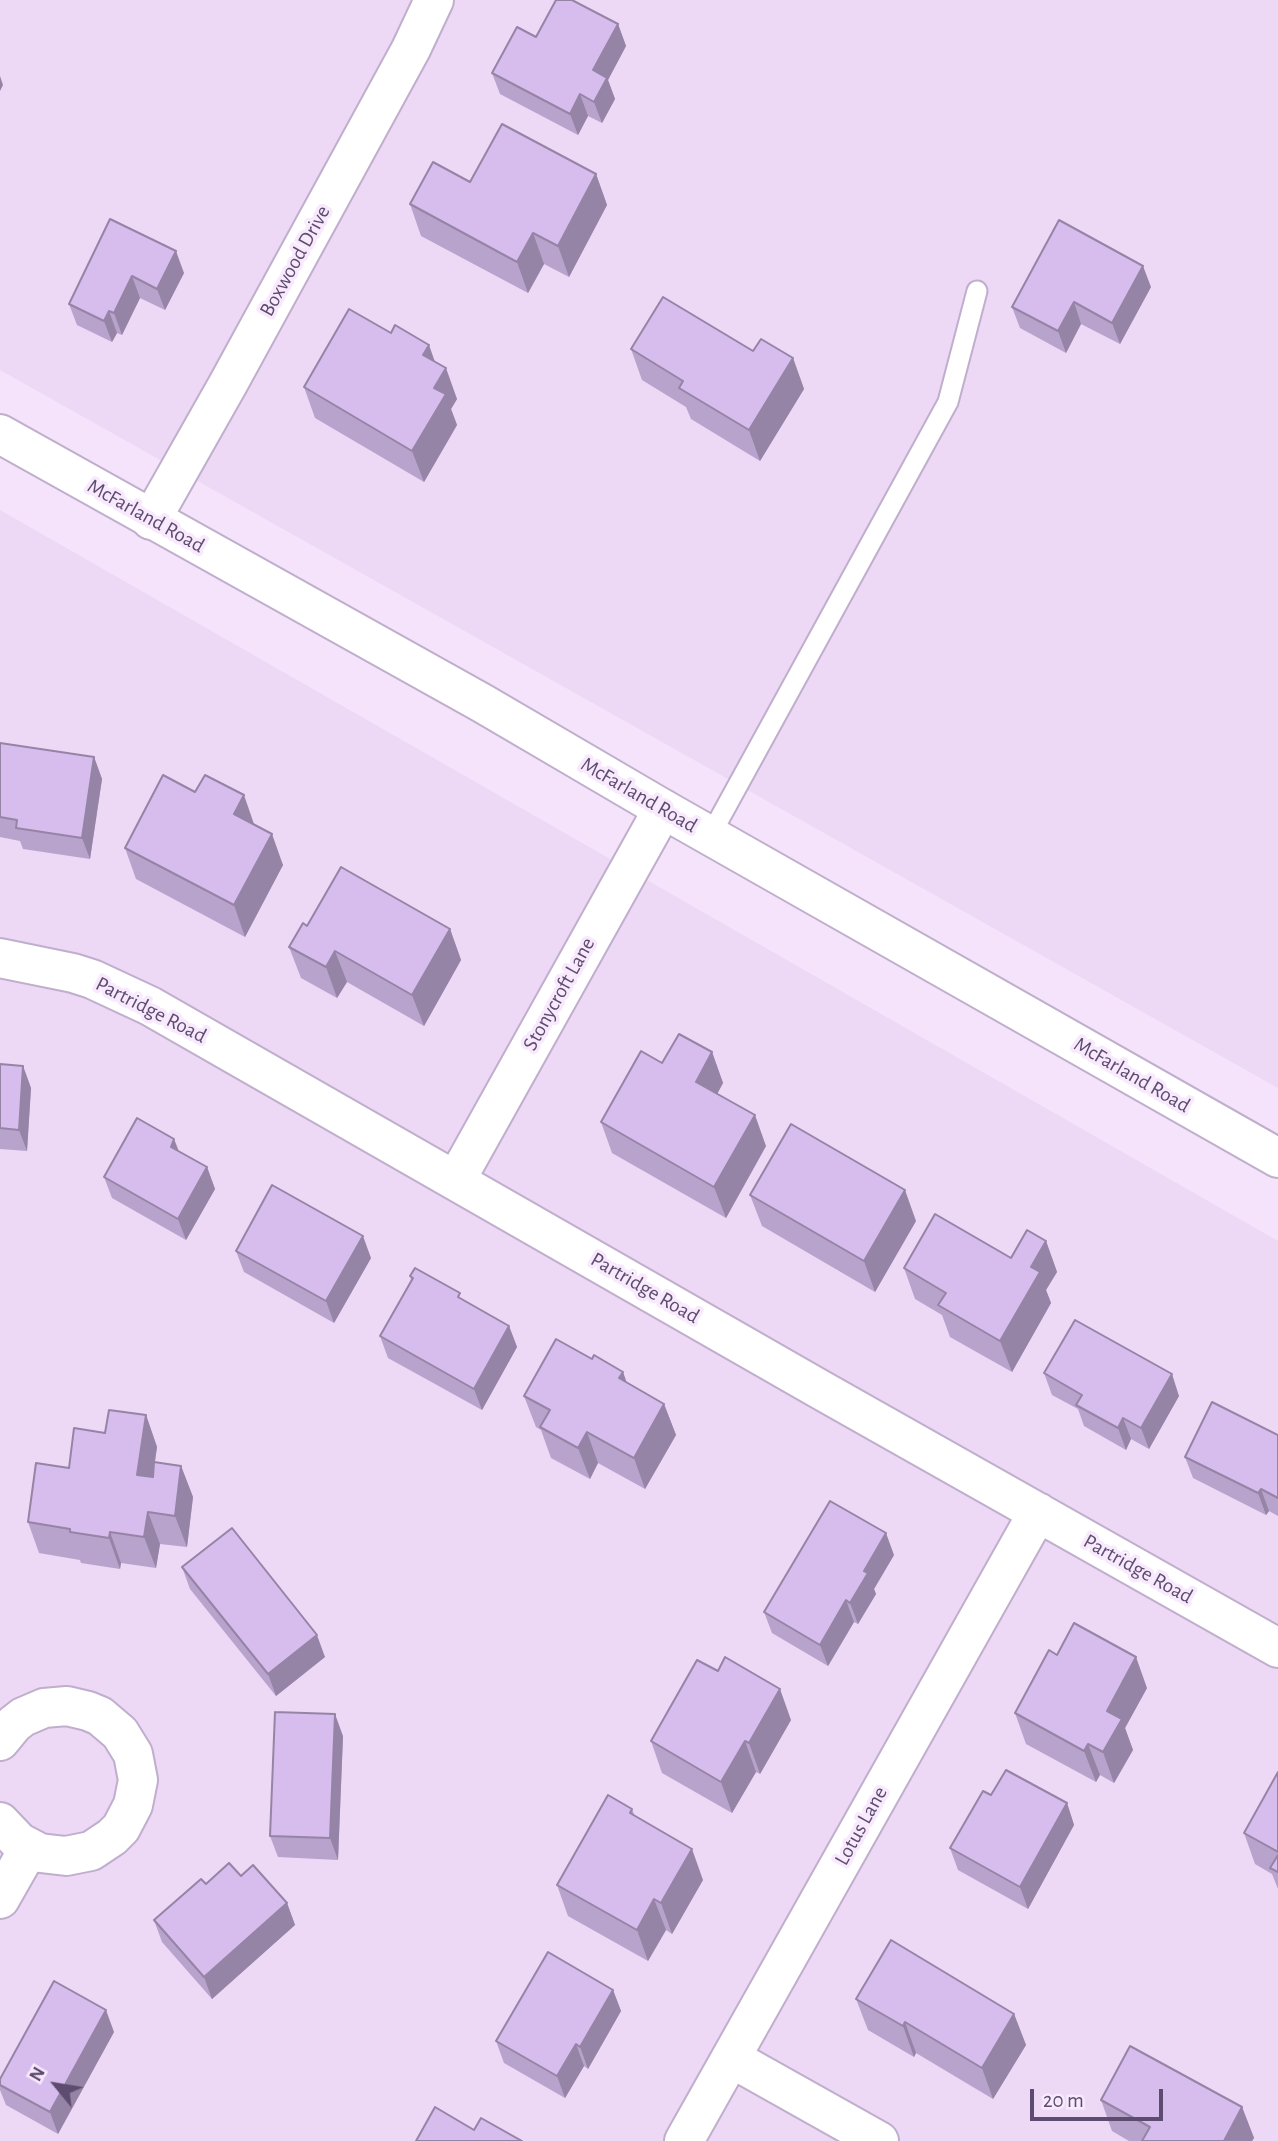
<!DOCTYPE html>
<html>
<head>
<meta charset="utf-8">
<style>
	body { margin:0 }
	#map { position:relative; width:1278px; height:2141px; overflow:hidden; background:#f4e3fa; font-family:"Alegreya Sans",sans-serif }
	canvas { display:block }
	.north { position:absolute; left:21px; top:2050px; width:70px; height:70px; -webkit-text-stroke:5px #f8e9fd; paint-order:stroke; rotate:300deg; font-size:19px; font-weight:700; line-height:28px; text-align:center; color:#5d4c6f }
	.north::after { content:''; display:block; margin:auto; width:24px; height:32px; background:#5d4c6f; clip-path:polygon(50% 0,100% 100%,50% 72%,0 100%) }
	.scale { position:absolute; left:1030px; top:2089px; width:133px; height:32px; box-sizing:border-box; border:4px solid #5d4c6f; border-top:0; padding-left:9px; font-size:21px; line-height:24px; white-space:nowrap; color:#5d4c6f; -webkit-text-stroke:5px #f8e9fd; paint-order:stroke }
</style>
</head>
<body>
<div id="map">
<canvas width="1278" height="2141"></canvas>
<div class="north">N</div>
<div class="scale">20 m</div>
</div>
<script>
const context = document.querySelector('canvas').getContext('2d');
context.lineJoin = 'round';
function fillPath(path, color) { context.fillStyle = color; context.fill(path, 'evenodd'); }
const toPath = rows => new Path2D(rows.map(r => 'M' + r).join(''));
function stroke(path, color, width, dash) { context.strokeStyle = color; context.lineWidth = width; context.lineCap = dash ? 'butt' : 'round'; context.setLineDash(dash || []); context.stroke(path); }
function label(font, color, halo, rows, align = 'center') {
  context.font = font + ' "Alegreya Sans",sans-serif'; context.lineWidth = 7; context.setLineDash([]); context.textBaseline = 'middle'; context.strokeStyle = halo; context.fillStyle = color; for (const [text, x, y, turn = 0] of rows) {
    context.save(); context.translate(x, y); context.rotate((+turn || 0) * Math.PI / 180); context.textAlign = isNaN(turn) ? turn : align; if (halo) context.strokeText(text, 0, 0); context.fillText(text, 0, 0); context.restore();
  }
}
const residential = toPath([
	[0,0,1278,0,1278,1088,0,370],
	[0,510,1278,1241,1278,2141,0,2141]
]);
const service = toPath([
	[710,836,948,402,977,291]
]);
const minor = toPath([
	[151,520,228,384,411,49,434,0],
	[0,958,73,973,92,979,150,1006,821,1390,1278,1648],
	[456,1180,663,809],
	[0,1741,14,1724,23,1717,44,1708,67,1706,88,1711,100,1716,120,1733,133,1754,138,1780,133,1805,121,1828,112,1837,91,1851,66,1856,40,1853,19,1842,0,1822],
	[0,1899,29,1848],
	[731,2058,879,2141],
	[684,2141,1038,1512]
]);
const tertiary = toPath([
	[0,434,482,703,663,809,1278,1158]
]);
const wall = toPath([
	[618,24,626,46,608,80,615,99,602,123,588,116,578,135,500,94,492,73,536,37],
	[596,174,607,205,569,277,544,264,528,293,421,236,410,204,470,182],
	[110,219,184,273,165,310,140,298,122,335,117,333,112,342,77,325,69,304],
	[1151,287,1120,344,1081,324,1066,353,1020,328,1012,307],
	[631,349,753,351,793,358,804,389,760,461,691,419,686,407,642,380],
	[435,362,457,399,451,409,457,425,424,482,315,418,304,387],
	[0,743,94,757,102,779,90,859,23,849,20,841,0,837],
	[255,825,283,865,245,937,136,879,125,848],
	[307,926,450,929,461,960,424,1026,347,982,337,998,301,978,289,947],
	[712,1052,723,1083,717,1094,766,1146,726,1218,612,1153,601,1122,662,1063],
	[0,1064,23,1066,31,1088,27,1151,0,1149],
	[174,1139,179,1151,207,1167,215,1189,186,1240,112,1198,104,1177],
	[750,1195,916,1221,875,1292,762,1226],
	[1046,1241,1057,1272,1046,1290,1051,1303,1012,1372,950,1337,942,1315,915,1299,904,1268,1011,1258],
	[236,1251,371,1258,334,1323,244,1272],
	[410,1276,509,1326,517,1347,482,1410,388,1358,380,1336,411,1280],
	[592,1359,623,1372,626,1382,664,1404,676,1435,645,1489,598,1463,590,1479,551,1458,541,1430,536,1427,524,1396],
	[1044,1373,1179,1396,1149,1449,1131,1439,1126,1450,1084,1426,1078,1409,1052,1395],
	[146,1415,157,1447,155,1462,181,1466,193,1497,187,1547,160,1544,156,1568,121,1563,120,1569,81,1563,80,1560,39,1553,28,1522,69,1468,105,1433],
	[1278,1435,1278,1516,1269,1511,1266,1515,1193,1478,1185,1457],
	[894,1555,874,1589,876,1594,858,1624,854,1622,828,1666,772,1633,764,1612],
	[182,1567,325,1657,276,1696,190,1589],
	[1147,1688,1125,1728,1133,1750,1114,1783,1100,1775,1096,1782,1026,1744,1015,1713],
	[791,1720,760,1774,756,1772,732,1813,662,1773,651,1741],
	[343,1736,338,1860,278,1857,270,1836],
	[1278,1772,1278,1889,1272,1874,1255,1864,1244,1833],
	[1067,1803,1074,1825,1028,1909,958,1870,950,1848],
	[632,1809,635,1816,703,1880,672,1934,666,1930,648,1961,568,1916,557,1885],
	[241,1876,287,1903,295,1925,212,1999,162,1942,154,1920,206,1884],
	[613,1990,621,2011,588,2069,584,2066,565,2098,504,2063,496,2041],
	[856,1999,1014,2014,1026,2045,993,2099,916,2053,914,2057,868,2030],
	[114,2032,58,2134,6,2105,0,2090,0,2079],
	[1101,2100,1242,2107,1254,2138,1252,2141,1129,2141,1112,2131]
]);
const shadedWall = toPath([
	[618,24,626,46,608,80,615,99,602,123,594,102,593,70],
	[0,76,3,85,0,91],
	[580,94,588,116,578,135,570,114],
	[596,174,607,205,569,277,558,246],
	[533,233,544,264,528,293,517,262],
	[176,251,184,273,165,310,157,289],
	[1143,266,1151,287,1120,344,1112,323],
	[132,276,140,298,122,335,114,313],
	[1074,302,1081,324,1066,353,1058,331],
	[109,311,117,333,112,342,104,321],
	[429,345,440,376,423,355],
	[793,358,804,389,760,461,749,430],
	[446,368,457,399,451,409,457,425,424,482,412,451,434,388],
	[94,757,102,779,90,859,82,838],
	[244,795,255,827,234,814],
	[272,834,283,865,245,937,234,905],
	[450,929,461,960,424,1026,412,995],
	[335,951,347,982,337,998,326,967],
	[712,1052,723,1083,707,1113,696,1082],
	[23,1066,31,1088,27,1151,19,1130],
	[755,1115,766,1146,726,1218,714,1187],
	[174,1139,182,1161,171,1147],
	[207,1167,215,1189,186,1240,178,1219],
	[905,1190,916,1221,875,1292,864,1261],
	[363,1236,371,1258,334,1323,326,1301],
	[1046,1241,1057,1272,1046,1290,1051,1303,1012,1372,1000,1341,1031,1267],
	[509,1326,517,1347,482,1410,474,1389],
	[623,1372,634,1403,619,1378],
	[1172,1374,1179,1396,1149,1449,1141,1428],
	[664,1404,676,1435,645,1489,634,1458],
	[146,1415,157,1447,148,1506,137,1475],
	[1123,1418,1131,1439,1126,1450,1118,1428],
	[587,1432,598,1463,590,1479,578,1448],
	[181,1466,193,1497,187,1547,175,1516],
	[1261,1489,1269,1511,1266,1515,1258,1493],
	[148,1512,160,1544,156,1568,144,1537],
	[110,1532,121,1563,120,1569,109,1538],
	[886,1533,894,1555,874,1589,876,1594,858,1624,850,1603,864,1571],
	[846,1600,854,1622,828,1666,820,1645],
	[317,1635,325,1657,276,1696,268,1674],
	[1136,1657,1147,1688,1125,1728,1133,1750,1114,1783,1103,1752,1107,1711],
	[780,1689,791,1720,760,1774,749,1743],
	[335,1714,343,1736,338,1860,330,1838],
	[745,1741,756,1772,732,1813,721,1782],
	[1088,1744,1100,1775,1096,1782,1084,1751],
	[1067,1803,1074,1825,1028,1909,1020,1887],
	[692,1849,703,1880,672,1934,661,1903],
	[654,1899,666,1930,648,1961,637,1930],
	[287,1903,295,1925,212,1999,204,1977],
	[613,1990,621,2011,588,2069,580,2047],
	[106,2010,114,2032,58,2134,50,2112],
	[1014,2014,1026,2045,993,2099,982,2068],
	[905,2022,916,2053,914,2057,903,2026],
	[576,2044,584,2066,565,2098,557,2076],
	[1242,2107,1254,2138,1252,2141,1224,2141]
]);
const building = toPath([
	[556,0,572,0,618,24,593,70,607,78,594,102,580,94,570,114,492,73,517,27,536,37,556,0],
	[502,124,596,174,558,246,533,233,517,262,410,204,433,162,470,182,502,124],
	[110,219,176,251,157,289,132,276,114,313,109,311,104,321,69,304,110,219],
	[1059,220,1143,266,1112,323,1074,302,1058,331,1012,307,1059,220],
	[663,297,753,351,761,339,793,358,749,430,679,388,683,381,631,349,663,297],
	[349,309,391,333,395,325,429,345,423,355,446,368,434,388,446,394,412,451,304,387,349,309],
	[0,743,94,757,82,838,16,828,17,820,0,817,0,743],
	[163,775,195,792,205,775,244,795,234,814,272,834,234,905,125,848,163,775],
	[341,867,450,929,412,995,335,951,326,967,289,947,303,923,307,926,341,867],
	[679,1034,712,1052,696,1082,755,1115,714,1187,601,1122,641,1051,662,1063,679,1034],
	[0,1064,23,1066,19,1130,0,1128,0,1064],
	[137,1118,174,1139,171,1147,207,1167,178,1219,104,1177,137,1118],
	[791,1124,905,1190,864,1261,750,1195,791,1124],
	[272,1185,363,1236,326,1301,236,1251,272,1185],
	[935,1214,1011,1258,1027,1230,1046,1241,1031,1267,1040,1272,1000,1341,938,1305,946,1293,904,1268,935,1214],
	[415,1268,460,1293,458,1297,509,1326,474,1389,380,1336,413,1278,410,1276,415,1268],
	[1075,1320,1172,1374,1141,1428,1123,1418,1118,1428,1076,1405,1082,1395,1044,1373,1075,1320],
	[556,1339,592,1359,594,1355,623,1372,619,1378,664,1404,634,1458,587,1432,578,1448,540,1427,550,1410,524,1396,556,1339],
	[1212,1402,1278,1435,1278,1498,1261,1489,1258,1493,1185,1457,1212,1402],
	[109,1410,146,1415,137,1475,153,1477,154,1462,181,1466,175,1516,148,1512,144,1537,110,1532,109,1538,70,1532,70,1529,28,1522,36,1463,69,1468,74,1428,105,1433,109,1410],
	[830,1501,886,1533,864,1571,868,1573,850,1603,846,1600,820,1645,764,1612,830,1501],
	[232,1528,317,1635,268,1674,182,1567,232,1528],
	[1074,1623,1136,1657,1107,1711,1122,1719,1103,1752,1088,1744,1084,1751,1015,1713,1049,1650,1057,1655,1074,1623],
	[725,1657,780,1689,749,1743,745,1741,721,1782,651,1741,697,1660,718,1671,725,1657],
	[275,1712,335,1714,330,1838,270,1836,275,1712],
	[1006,1770,1067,1803,1020,1887,950,1848,983,1791,991,1795,1006,1770],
	[1278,1772,1278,1852,1244,1833,1278,1772],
	[608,1795,632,1809,630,1813,692,1849,661,1903,654,1899,637,1930,557,1885,608,1795],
	[1278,1855,1278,1872,1270,1868,1278,1855],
	[229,1863,241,1876,253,1865,287,1903,204,1977,154,1920,201,1879,206,1884,229,1863],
	[891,1940,1014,2014,982,2068,905,2022,903,2026,856,1999,891,1940],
	[548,1952,613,1990,580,2047,576,2044,557,2076,496,2041,548,1952],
	[54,1981,106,2010,50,2112,0,2085,0,2079,54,1981],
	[1130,2046,1242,2107,1224,2141,1142,2141,1150,2127,1101,2100,1130,2046],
	[435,2107,474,2130,481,2118,522,2141,416,2141,435,2107]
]);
const streetNames = [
	["Boxwood Drive",295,261,-61],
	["McFarland Road",146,516,29],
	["McFarland Road",639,795,30],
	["Stonycroft Lane",559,994,-61],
	["Partridge Road",151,1010,27],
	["McFarland Road",1132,1075,30],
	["Partridge Road",645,1288,30],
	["Partridge Road",1138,1569,29],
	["Lotus Lane",861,1826,-61]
];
fillPath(residential, '#edd8f6');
stroke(service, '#bfaecc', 23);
stroke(minor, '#bfaecc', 42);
stroke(tertiary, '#bfaecc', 42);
stroke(service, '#fff', 19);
stroke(minor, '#fff', 38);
stroke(tertiary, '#fff', 38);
fillPath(wall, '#b8a3cc');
fillPath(shadedWall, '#9684a6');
fillPath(building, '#d6bded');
stroke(building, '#9684a6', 2);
label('21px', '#5d4c6f', '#f8e9fd', streetNames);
</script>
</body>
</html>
